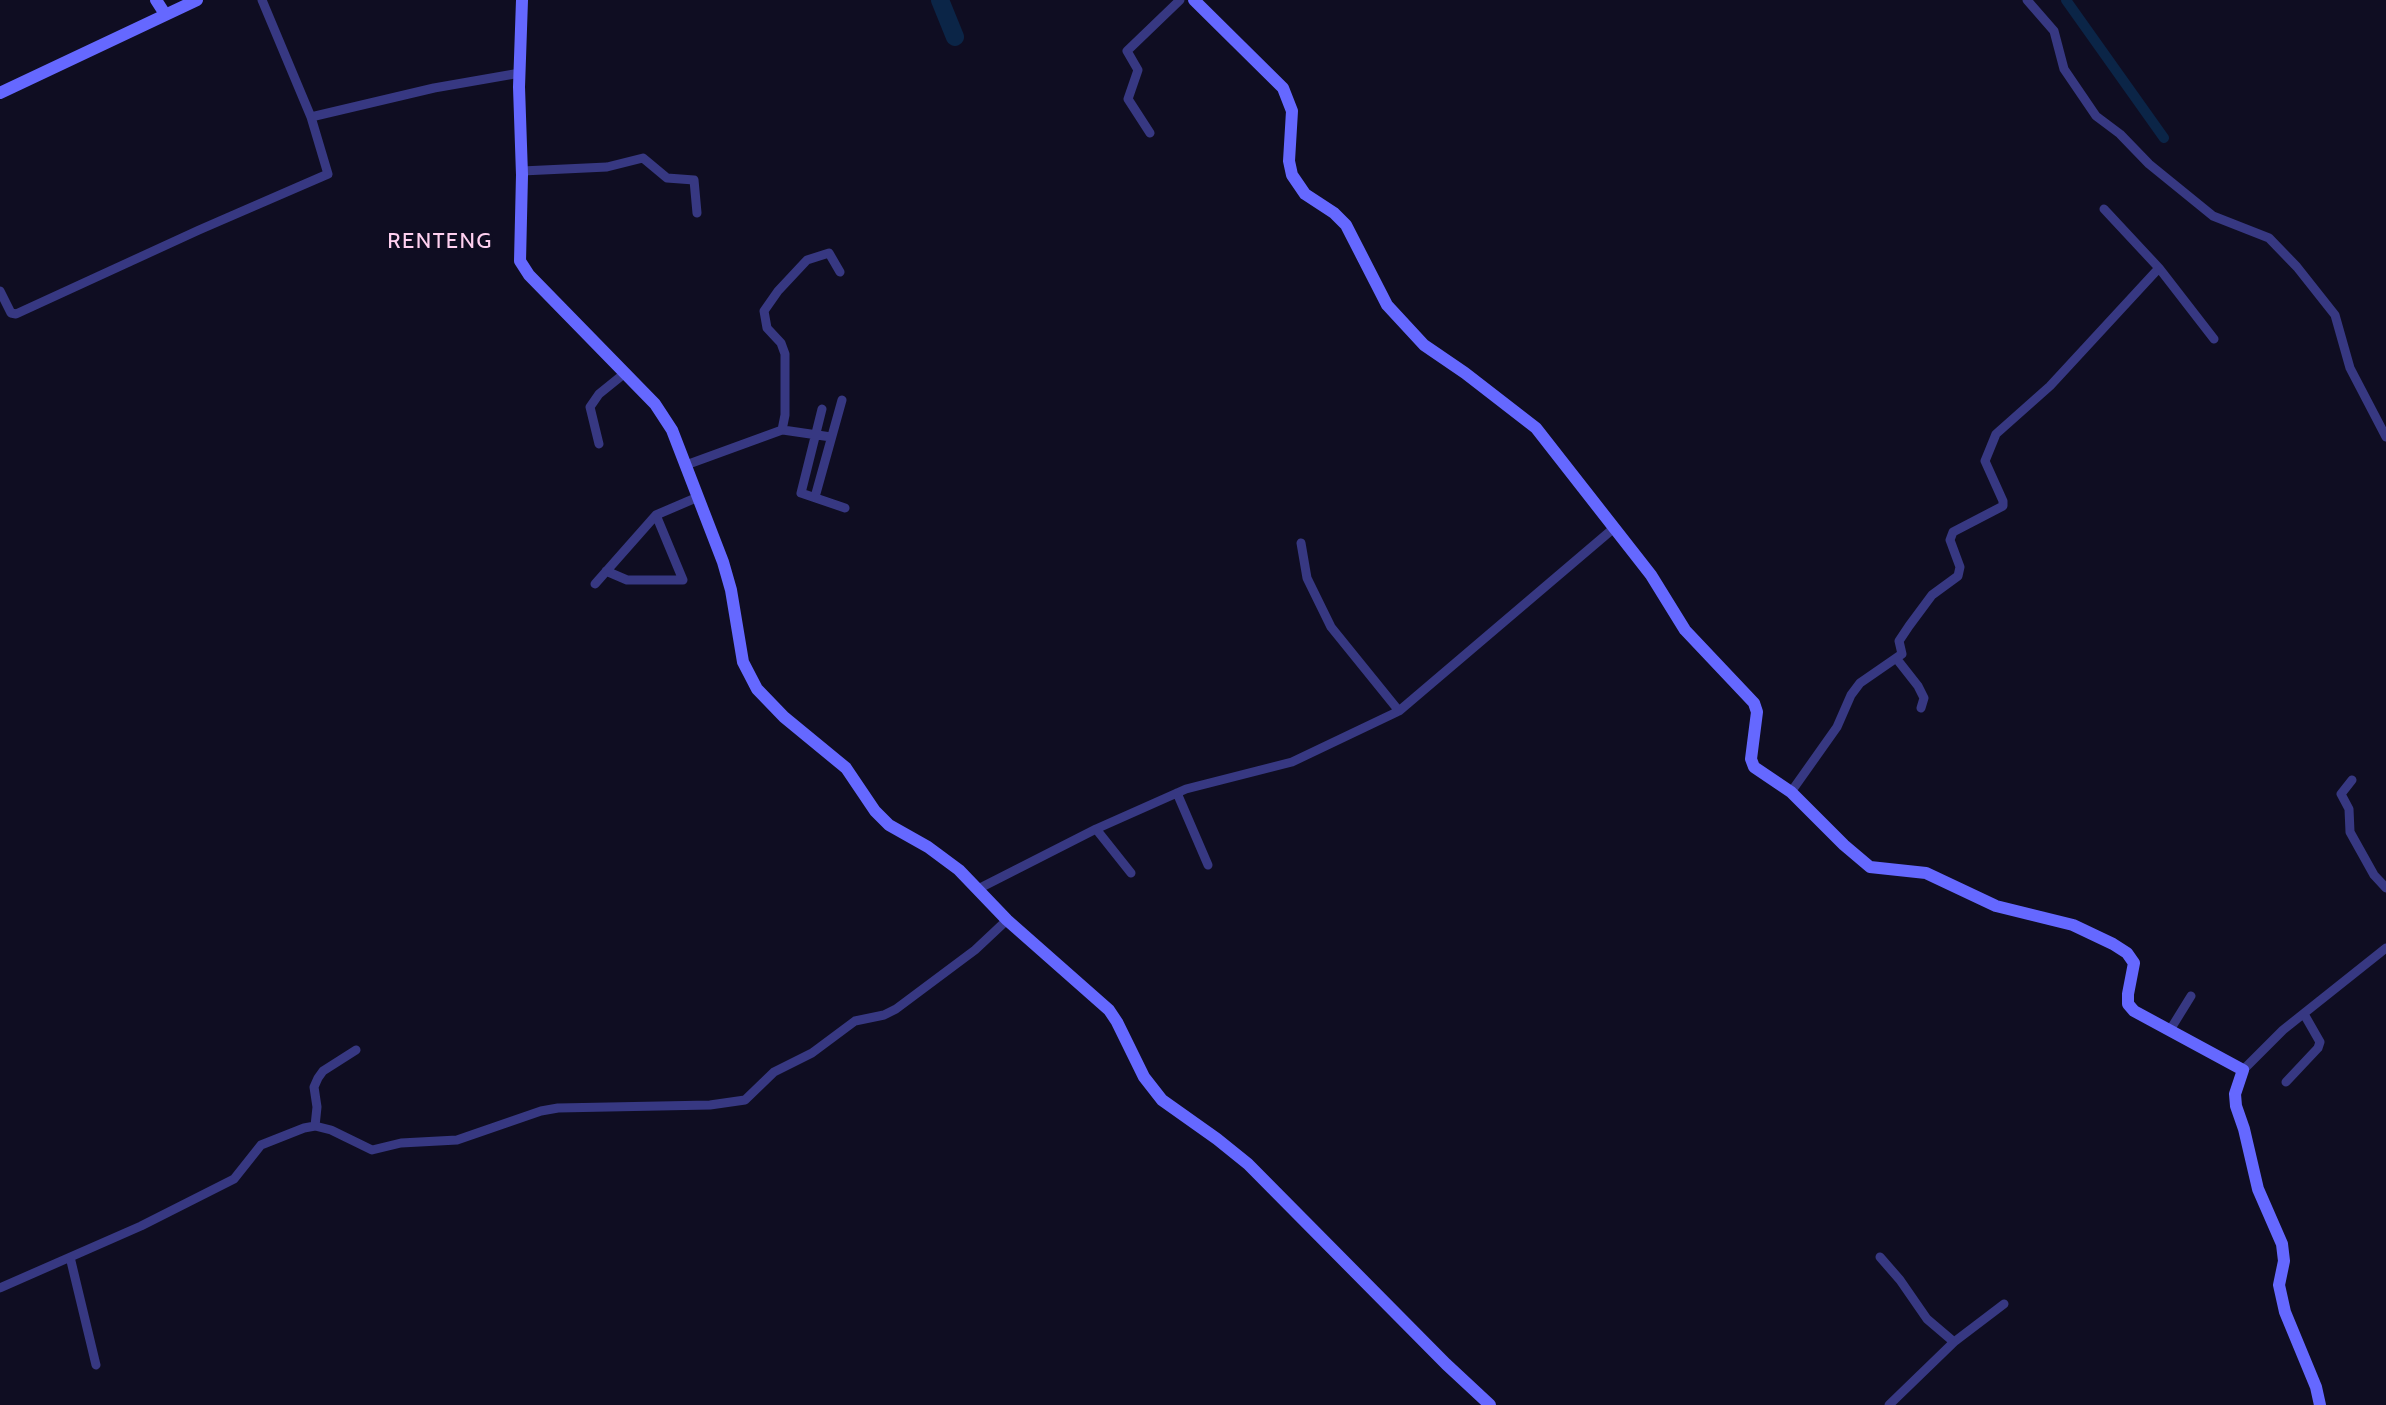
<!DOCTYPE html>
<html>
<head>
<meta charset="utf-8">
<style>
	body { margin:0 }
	canvas { display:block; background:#0f0d22 }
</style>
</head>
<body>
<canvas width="2386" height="1405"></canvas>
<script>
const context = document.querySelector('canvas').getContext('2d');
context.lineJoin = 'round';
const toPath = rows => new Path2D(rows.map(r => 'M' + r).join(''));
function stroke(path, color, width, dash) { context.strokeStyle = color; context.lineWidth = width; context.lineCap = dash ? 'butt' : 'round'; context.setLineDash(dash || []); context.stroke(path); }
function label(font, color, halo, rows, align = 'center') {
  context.font = font + ' Cabin,sans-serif'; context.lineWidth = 6; context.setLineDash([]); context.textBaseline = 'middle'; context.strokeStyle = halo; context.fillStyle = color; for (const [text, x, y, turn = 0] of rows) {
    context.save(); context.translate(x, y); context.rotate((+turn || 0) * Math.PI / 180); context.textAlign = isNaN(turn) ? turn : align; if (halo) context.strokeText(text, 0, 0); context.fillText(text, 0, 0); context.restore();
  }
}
const canal = toPath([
	[2066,0,2164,138]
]);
const river = toPath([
	[940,0,955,37]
]);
const street = toPath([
	[2027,0,2054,31,2064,69,2096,116,2120,134,2149,164,2213,216,2269,238,2297,267,2335,315,2350,368,2386,437],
	[311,117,434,88,520,73],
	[1150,133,1128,99,1138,70,1127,51,1180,0],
	[522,171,607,167,643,158,667,178,694,180,697,213],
	[2104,209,2159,268],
	[0,291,11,313,16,314,199,230,328,174,311,117,262,0],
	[822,409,801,493,845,508],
	[783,430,831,437],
	[599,444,590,407,599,394,625,373],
	[686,465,782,430,785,415,785,354,781,343,767,328,764,311,778,291,807,260,829,253,840,272],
	[815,497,842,400],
	[1301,543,1307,578,1331,627,1399,711],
	[606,571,627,580,683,580,656,515],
	[595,584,656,515,698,497],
	[1896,658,1918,686,1924,698,1921,708],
	[2352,780,2341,794,2349,809,2350,832,2374,875,2386,888],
	[1791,792,1837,727,1851,695,1860,683,1902,654,1899,641,1909,626,1932,595,1958,576,1960,567,1950,540,1953,532,2003,506,2003,501,1985,461,1996,434,2050,386,2159,268,2214,339],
	[1177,793,1208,865],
	[1096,829,1131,873],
	[978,889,1096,829,1186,789,1292,762,1399,711,1614,528],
	[2170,1030,2191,996],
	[2243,1070,2283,1030,2386,948],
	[2286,1082,2318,1048,2320,1042,2304,1014],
	[315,1126,317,1107,314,1087,318,1078,323,1071,356,1050],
	[70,1257,96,1365],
	[1880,1257,1900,1280,1927,1319,1954,1342],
	[0,1288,141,1226,234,1179,261,1145,304,1128,315,1126,331,1130,372,1150,401,1143,457,1140,541,1111,558,1108,710,1105,745,1100,774,1072,812,1053,855,1021,884,1015,896,1009,975,950,1007,920],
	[1889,1405,1954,1342,2004,1304]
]);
const secondary = toPath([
	[156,0,165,14],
	[522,0,519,87,522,175,520,261,529,275,655,404,672,430,723,562,731,590,743,662,757,689,784,717,846,768,875,811,889,825,928,847,959,870,1007,920,1109,1010,1117,1022,1144,1077,1162,1100,1217,1139,1248,1164,1446,1364,1490,1405],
	[1194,0,1283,88,1292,111,1289,161,1292,175,1305,194,1334,213,1346,225,1387,305,1424,345,1465,373,1536,428,1651,575,1685,630,1754,703,1757,712,1751,759,1754,767,1791,792,1844,845,1870,867,1926,873,1996,906,2073,925,2113,944,2127,953,2134,963,2128,994,2128,1004,2134,1011,2243,1070,2235,1094,2236,1106,2244,1129,2258,1189,2282,1244,2284,1261,2279,1285,2285,1312,2316,1387,2320,1405],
	[0,93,197,0]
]);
const quarterNames = [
	["RENTENG",440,242]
];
stroke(canal, '#0b2547', 10);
stroke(river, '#0b2547', 18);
stroke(street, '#373882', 9);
stroke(secondary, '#6568ff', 12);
context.letterSpacing = '1.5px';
label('22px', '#ffd0f0', '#0f0d22', quarterNames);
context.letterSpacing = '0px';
</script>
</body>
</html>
